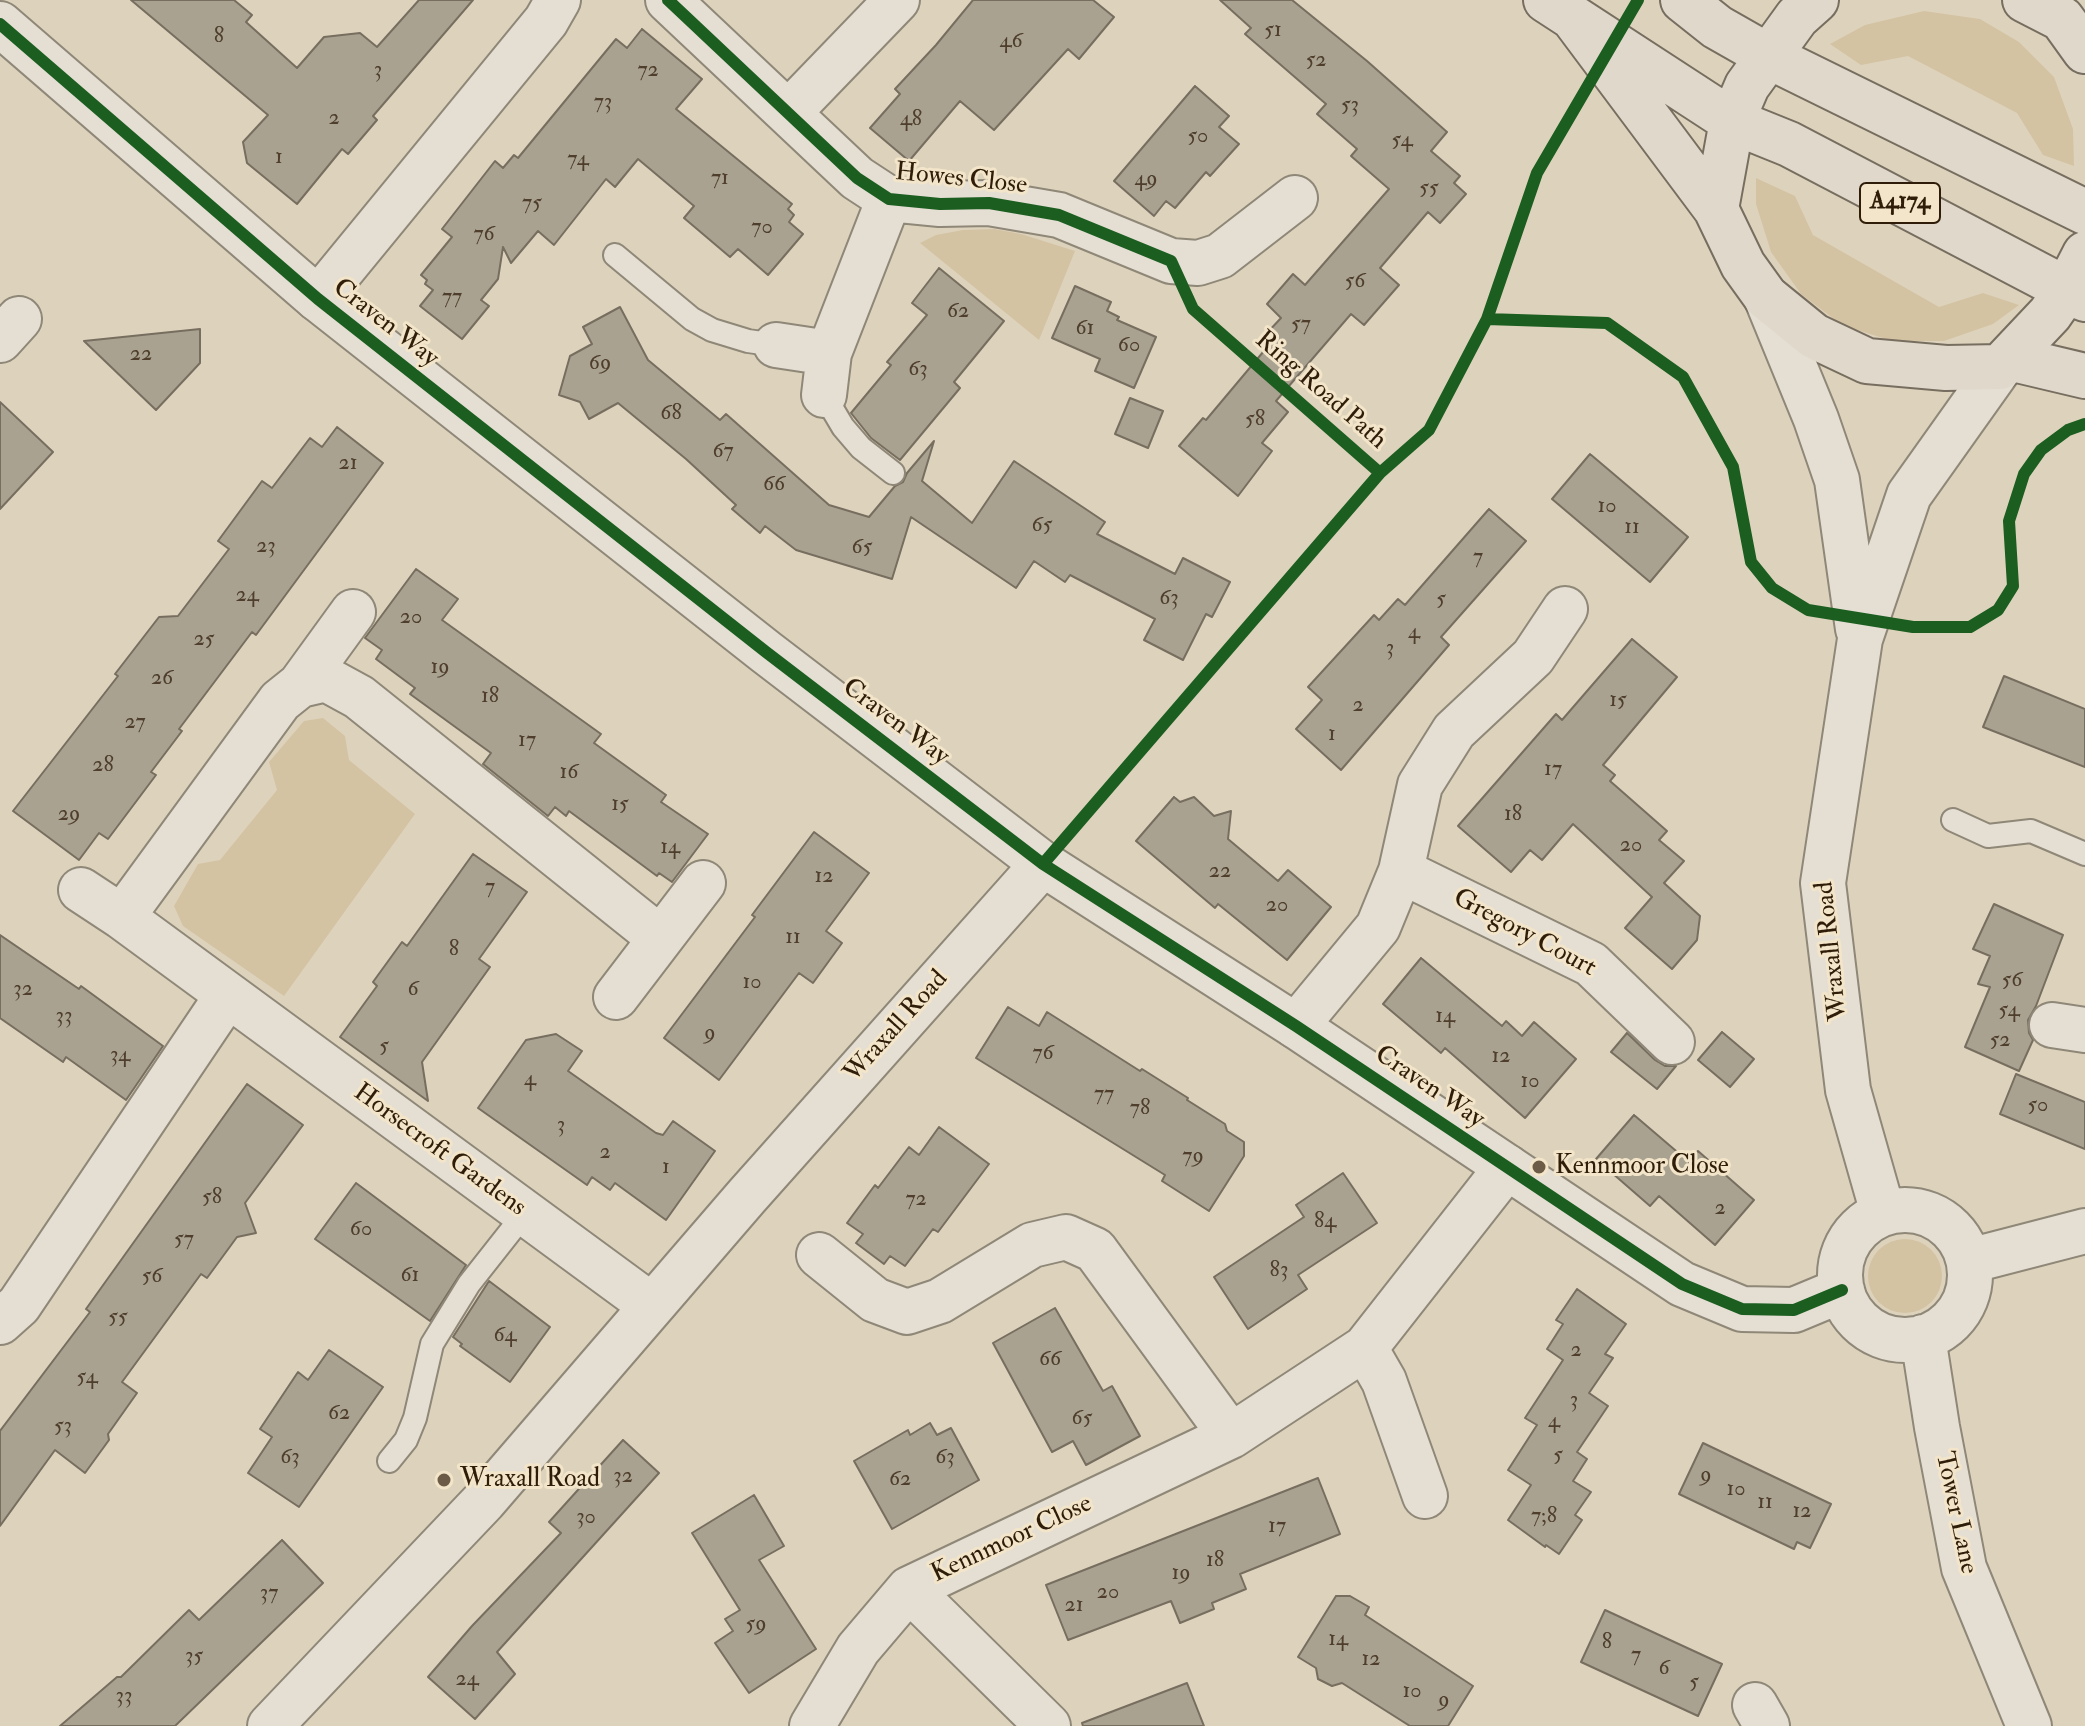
<!DOCTYPE html>
<html>
<head>
<meta charset="utf-8">
<style>
	body { margin:0 }
	canvas { display:block; background:#ddd2bb }
</style>
</head>
<body>
<canvas width="2085" height="1726"></canvas>
<script>
const context = document.querySelector('canvas').getContext('2d');
context.lineJoin = 'round';
function fillPath(path, color) { context.fillStyle = color; context.fill(path, 'evenodd'); }
const toPath = rows => new Path2D(rows.map(r => 'M' + r).join(''));
function stroke(path, color, width, dash) { context.strokeStyle = color; context.lineWidth = width; context.lineCap = dash ? 'butt' : 'round'; context.setLineDash(dash || []); context.stroke(path); }
function label(font, color, halo, rows, align = 'center') {
  context.font = font + ' "IM FELL Double Pica",serif'; context.lineWidth = 6; context.setLineDash([]); context.textBaseline = 'middle'; context.strokeStyle = halo; context.fillStyle = color; for (const [text, x, y, turn = 0] of rows) {
    context.save(); context.translate(x, y); context.rotate((+turn || 0) * Math.PI / 180); context.textAlign = isNaN(turn) ? turn : align; if (halo) context.strokeText(text, 0, 0); context.fillText(text, 0, 0); context.restore();
  }
}
const green = toPath([
	[1924,11,1980,19,2019,42,2054,77,2073,129,2074,166,2043,155,2017,113,1908,56,1861,65,1830,44,1865,25],
	[1756,178,1795,196,1813,235,1939,307,1983,293,2019,305,1993,324,1944,341,1892,341,1842,325,1801,294,1771,252,1756,204],
	[994,229,1021,234,1075,251,1039,340,920,243,936,235,963,230],
	[323,718,345,736,349,760,415,814,284,996,183,926,174,906,198,864,220,860,277,790,269,762,304,721],
	'1868 1276a37 37 0 1 1 74 0a37 37 0 1 1-74 0Z'
]);
const building = toPath([
	[131,0,234,0,252,15,246,22,297,68,324,37,360,33,377,47,419,0,473,0,373,116,377,120,348,154,342,149,297,204,247,163,243,142,268,115,131,0],
	[973,0,1093,0,1114,17,1079,59,1068,49,994,130,960,101,909,161,870,128,900,94,895,89,936,45,973,0],
	[1220,0,1292,0,1367,61,1447,132,1431,151,1460,176,1454,183,1466,194,1440,223,1428,212,1380,268,1399,285,1364,325,1351,314,1276,401,1288,412,1262,443,1272,451,1238,496,1179,446,1203,418,1206,420,1274,339,1267,333,1281,318,1267,304,1293,274,1305,285,1389,189,1351,156,1357,149,1317,114,1326,104,1245,34,1251,28,1220,0],
	[642,29,702,79,676,109,792,204,788,209,794,215,789,222,803,234,768,275,738,249,730,257,684,218,694,206,638,159,615,187,606,179,554,245,538,231,511,263,503,247,498,279,481,300,489,306,462,339,420,306,433,290,425,284,427,280,421,275,452,237,442,229,495,161,503,168,514,155,518,158,616,39,627,48,642,29],
	[1195,86,1229,116,1219,127,1239,144,1210,176,1206,172,1175,208,1166,201,1154,216,1114,181,1195,86],
	[939,268,1004,321,954,382,960,388,900,460,871,438,851,413,891,365,887,362,927,315,912,303,939,268],
	[1075,286,1111,302,1107,311,1119,317,1117,320,1156,337,1134,388,1095,371,1100,359,1052,338,1075,286],
	[620,307,648,360,720,420,726,414,829,505,869,517,895,486,903,482,907,473,934,441,922,481,972,523,1014,461,1105,522,1097,534,1175,574,1183,558,1230,582,1212,617,1206,614,1183,660,1144,640,1155,619,1070,575,1065,582,1034,561,1016,588,911,517,892,579,796,550,765,526,760,533,732,509,736,505,686,459,618,403,589,419,580,402,559,395,570,356,592,344,583,327,620,307],
	[200,329,200,363,156,410,84,341,200,329],
	[1130,398,1163,411,1148,448,1115,434,1130,398],
	[0,402,53,452,0,509,0,402],
	[337,427,383,463,256,635,252,632,179,729,182,731,151,772,156,775,108,839,99,833,79,860,13,811,118,676,115,674,159,617,178,616,229,549,218,541,262,481,272,488,310,438,322,447,337,427],
	[1590,454,1688,537,1650,582,1552,499,1590,454],
	[1489,509,1526,541,1441,637,1449,645,1341,770,1296,729,1322,700,1308,687,1374,615,1379,620,1398,599,1405,605,1489,509],
	[416,569,458,599,442,620,601,734,594,743,666,795,661,802,708,834,672,882,659,873,657,876,569,811,566,816,555,807,548,816,483,764,491,753,410,694,415,688,376,659,382,650,365,638,416,569],
	[1632,639,1677,677,1603,765,1615,775,1610,781,1667,831,1659,840,1684,861,1664,883,1700,916,1697,940,1672,969,1625,928,1652,897,1573,824,1542,860,1530,850,1511,872,1458,826,1556,714,1562,720,1632,639],
	[2004,676,2085,709,2085,767,1983,727,2004,676],
	[1174,797,1180,802,1194,797,1214,816,1231,811,1228,839,1278,881,1288,870,1331,907,1287,960,1218,904,1215,908,1136,841,1174,797],
	[814,832,869,873,826,931,842,943,813,983,799,973,719,1080,664,1038,755,917,752,915,814,832],
	[473,854,527,892,479,959,490,967,422,1062,428,1101,340,1037,377,986,373,982,402,942,407,946,473,854],
	[1994,904,2063,935,2036,1006,2028,1020,2029,1033,2033,1040,2019,1071,1965,1047,1990,987,1978,984,1990,956,1973,949,1994,904],
	[0,935,79,989,81,986,163,1046,126,1100,66,1057,63,1062,0,1018,0,935],
	[1421,958,1502,1026,1506,1021,1522,1036,1534,1022,1576,1059,1525,1118,1445,1048,1441,1053,1383,1004,1421,958],
	[1008,1007,1039,1026,1047,1012,1140,1071,1142,1069,1188,1098,1187,1100,1225,1124,1227,1131,1244,1142,1244,1156,1209,1211,1162,1181,1165,1175,976,1058,1008,1007],
	[1722,1032,1754,1059,1730,1087,1698,1060,1722,1032],
	[1627,1033,1655,1060,1665,1066,1676,1066,1657,1089,1611,1052,1627,1033],
	[556,1034,582,1051,568,1071,656,1133,663,1135,673,1121,715,1151,666,1220,615,1183,610,1190,592,1177,587,1185,478,1108,526,1040,556,1034],
	[2016,1074,2085,1102,2085,1149,2000,1114,2016,1074],
	[247,1084,303,1125,245,1203,256,1233,237,1237,207,1278,201,1274,122,1382,137,1393,108,1434,109,1440,85,1473,55,1450,0,1526,0,1431,90,1312,86,1309,247,1084],
	[1634,1115,1689,1162,1698,1151,1754,1200,1715,1245,1659,1196,1650,1206,1596,1159,1634,1115],
	[939,1127,989,1164,938,1232,933,1229,905,1266,890,1256,884,1264,856,1243,863,1234,847,1223,875,1185,878,1188,909,1147,919,1155,939,1127],
	[1343,1173,1377,1223,1298,1275,1307,1289,1248,1329,1214,1277,1304,1217,1296,1205,1343,1173],
	[356,1183,466,1265,430,1321,315,1239,356,1183],
	[489,1281,550,1327,510,1382,460,1346,462,1344,453,1337,489,1281],
	[1577,1289,1626,1324,1605,1354,1613,1358,1589,1393,1608,1406,1577,1452,1587,1459,1573,1481,1591,1492,1575,1515,1582,1520,1559,1554,1546,1545,1545,1547,1508,1520,1531,1485,1508,1470,1537,1425,1525,1418,1563,1360,1547,1349,1563,1324,1556,1320,1577,1289],
	[1055,1308,1103,1391,1112,1386,1140,1436,1086,1465,1073,1441,1052,1452,993,1343,1055,1308],
	[329,1350,383,1387,299,1507,248,1473,272,1437,260,1429,298,1372,308,1380,329,1350],
	[930,1423,937,1435,951,1428,979,1480,892,1529,854,1461,908,1430,910,1435,930,1423],
	[623,1440,659,1473,497,1652,515,1674,475,1719,428,1677,472,1626,561,1533,549,1522,623,1440],
	[1703,1443,1831,1504,1810,1548,1797,1542,1794,1549,1679,1494,1703,1443],
	[1318,1478,1340,1534,1240,1574,1246,1589,1212,1603,1214,1609,1180,1623,1171,1601,1068,1640,1046,1585,1318,1478],
	[754,1495,784,1546,759,1560,816,1649,749,1693,715,1643,733,1631,725,1619,740,1610,692,1533,754,1495],
	[282,1540,323,1583,175,1726,60,1726,117,1677,121,1677,189,1610,199,1620,282,1540],
	[1336,1596,1350,1596,1369,1607,1365,1615,1473,1686,1448,1726,1410,1726,1342,1683,1332,1686,1318,1679,1316,1668,1298,1657,1336,1596],
	[1605,1610,1722,1664,1698,1716,1581,1662,1605,1610],
	[1187,1683,1204,1726,1083,1726,1082,1723,1187,1683]
]);
const service = toPath([
	[615,255,692,319,712,330,748,341,776,345],
	[824,395,843,427,861,448,893,473],
	[1953,820,1988,836,2031,831,2085,854],
	[389,1461,406,1440,415,1418,432,1344,469,1284,525,1213]
]);
const minor = toPath([
	[668,0,857,178,889,199,940,204,989,203,1059,215,1171,261,1198,263,1220,256,1295,198],
	[789,112,897,0],
	[318,299,546,21,558,0],
	[0,340,19,319],
	[776,345,829,353],
	[824,395,829,353,889,199],
	[300,685,353,612],
	[1401,871,1591,964,1672,1042],
	[81,890,122,917,652,1306],
	[122,917,280,701,300,685,326,679,359,697,660,938],
	[616,997,703,883],
	[2052,1025,2085,1030],
	[1296,1026,1378,927,1401,871,1420,785,1454,731,1533,657,1565,609],
	[819,1255,875,1300,907,1312,940,1301,1032,1245,1066,1237,1095,1250,1231,1436],
	[1969,1261,2085,1231],
	[0,1322,19,1305,227,996],
	[1365,1348,1384,1381,1425,1496],
	[909,1589,1048,1726],
	[1755,1705,1767,1726],
	[270,1726,484,1501,747,1196,1043,864],
	[812,1726,858,1649,909,1589,1231,1436,1365,1348,1507,1167]
]);
const tertiary = toPath([
	[0,24,318,299,766,652,1043,864,1296,1026,1682,1284,1742,1309,1794,1310,1842,1290],
	[1766,297,1816,419,1837,480,1858,629],
	'1840 1275a65 65 0 1 1 130 0a65 65 0 1 1-130 0Z',
	[1883,1213,1848,1090,1823,883,1860,639,1909,495,2000,367],
	[1923,1337,1937,1427,1964,1568,2029,1726]
]);
const trunk = toPath([
	[1546,0,1732,121,1789,144,2085,299],
	[1683,0,1717,27,1768,56,2085,212],
	[2025,0,2062,19,2085,51],
	[1574,19,1716,209,1743,265,1766,297,1814,336,1867,361,1946,368,2000,367,2050,314,2066,291,2085,254],
	[1716,209,1732,121,1747,86,1797,17,1816,0],
	[2009,358,2085,376]
]);
const cycleway = toPath([
	[668,0,857,178,889,199,940,204,989,203,1059,215,1171,261,1193,309,1380,473],
	[0,24,318,299,766,652,1043,864,1296,1026,1682,1284,1742,1309,1794,1310,1842,1290],
	[1487,319,1537,173,1638,0],
	[1043,864,1380,473,1429,430,1487,319,1607,323,1683,377,1733,467,1751,562,1772,588,1808,610,1913,627,1970,627,1998,610,2013,586,2009,521,2024,474,2041,450,2068,430,2085,424]
]);
const markers = [
	[1539,1167,8,"#6c5c47"],
	[444,1480,8,"#6c5c47"]
];
const numberNames = [
	["51",1273,31],
	["8",219,37],
	["46",1011,42],
	["52",1316,61],
	["3",378,71],
	["72",648,71],
	["73",603,103],
	["53",1350,106],
	["2",334,119],
	["48",911,120],
	["50",1198,137],
	["54",1402,141],
	["1",279,158],
	["74",578,160],
	["71",720,179],
	["49",1146,180],
	["55",1429,189],
	["75",532,204],
	["70",762,228],
	["76",484,235],
	["56",1355,282],
	["77",452,298],
	["62",958,312],
	["57",1301,325],
	["61",1085,329],
	["60",1129,346],
	["22",141,355],
	["69",600,364],
	["63",918,370],
	["68",671,414],
	["58",1255,420],
	["67",723,452],
	["21",348,464],
	["66",774,485],
	["10",1607,507],
	["65",1042,526],
	["11",1632,528],
	["23",266,547],
	["65",862,548],
	["7",1478,558],
	["24",247,596],
	["63",1169,599],
	["5",1441,600],
	["20",411,618],
	["4",1414,633],
	["25",204,640],
	["3",1390,649],
	["19",440,668],
	["26",162,679],
	["18",490,697],
	["15",1618,701],
	["2",1358,706],
	["27",135,723],
	["1",1332,735],
	["17",527,741],
	["28",103,766],
	["17",1553,770],
	["16",569,773],
	["15",620,805],
	["29",69,815],
	["18",1513,815],
	["20",1631,846],
	["14",670,848],
	["22",1220,872],
	["12",824,877],
	["7",490,888],
	["20",1277,906],
	["11",793,938],
	["8",454,950],
	["56",2012,981],
	["10",752,983],
	["32",23,990],
	["6",413,990],
	["54",2009,1011],
	["33",64,1017],
	["14",1445,1017],
	["9",710,1034],
	["52",2000,1041],
	["5",384,1047],
	["76",1043,1054],
	["34",120,1056],
	["12",1501,1057],
	["4",530,1080],
	["10",1530,1082],
	["77",1104,1095],
	["50",2038,1106],
	["78",1140,1109],
	["3",561,1126],
	["2",605,1153],
	["79",1193,1157],
	["1",666,1168],
	["58",212,1198],
	["72",916,1200],
	["2",1720,1209],
	["84",1325,1222],
	["60",361,1230],
	["57",184,1240],
	["83",1279,1271],
	["61",410,1276],
	["56",152,1277],
	["55",118,1318],
	["64",505,1336],
	["2",1576,1351],
	["66",1050,1360],
	["54",87,1378],
	["3",1574,1401],
	["62",339,1414],
	["65",1082,1419],
	["4",1554,1422],
	["53",63,1427],
	["5",1558,1456],
	["63",290,1458],
	["63",945,1458],
	["9",1706,1476],
	["32",623,1477],
	["62",900,1480],
	["10",1736,1490],
	["11",1765,1503],
	["12",1802,1512],
	["7;8",1544,1517],
	["30",586,1518],
	["17",1277,1527],
	["18",1215,1561],
	["19",1181,1574],
	["20",1108,1593],
	["37",269,1594],
	["21",1074,1606],
	["59",756,1625],
	["14",1338,1640],
	["8",1607,1643],
	["7",1636,1656],
	["35",194,1657],
	["12",1371,1660],
	["6",1664,1669],
	["24",467,1680],
	["5",1694,1683],
	["10",1412,1692],
	["33",124,1697],
	["9",1444,1701]
];
const shields = [
	[1900,203,80]
];
const shieldNames = [
	["A4174",1900,203]
];
const streetNames = [
	["Howes Close",961,180,6],
	["Craven Way",385,324,38],
	["Ring Road Path",1320,391,41],
	["Craven Way",895,723,37],
	["Gregory Court",1524,934,28],
	["Wraxall Road",1833,951,-96],
	["Wraxall Road",897,1027,-48],
	["Craven Way",1429,1088,34],
	["Horsecroft Gardens",439,1151,36],
	["Tower Lane",1955,1513,78],
	["Kennmoor Close",1012,1540,-25]
];
const poiNames = [
	["Kennmoor Close",1555,1167],
	["Wraxall Road",460,1480]
];
fillPath(green, '#d4c3a3');
fillPath(building, '#aaa291');
stroke(building, '#776e60', 2);
stroke(service, '#8f8777', 26);
stroke(minor, '#8f8777', 48);
stroke(tertiary, '#8f8777', 48);
stroke(trunk, '#776e60', 48);
stroke(service, '#e4ded3', 22);
stroke(minor, '#e4ded3', 44);
stroke(tertiary, '#e4ded3', 44);
stroke(trunk, '#dfd8cb', 44);
stroke(cycleway, '#1b5e20', 12);
for (const [x, y, r, color] of markers) { const dot = new Path2D(); dot.arc(x, y, r, 0, 2 * Math.PI); context.fillStyle = color; context.fill(dot); stroke(dot, '#f3e5c9', 3); }
label('22px', '#4e3e2b', null, numberNames);
for (const [x, y, w] of shields) { const box = new Path2D(); box.roundRect(x - w / 2, y - 20, w, 40, 6); context.fillStyle = '#f3e5c9'; context.fill(box); stroke(box, '#2f1d09', 2); }
label('bold 24px', '#2f1d09', null, shieldNames);
label('26px', '#2f1d09', '#f3e5c9', streetNames);
label('26px', '#2f1d09', '#f3e5c9', poiNames, 'left');
</script>
</body>
</html>
